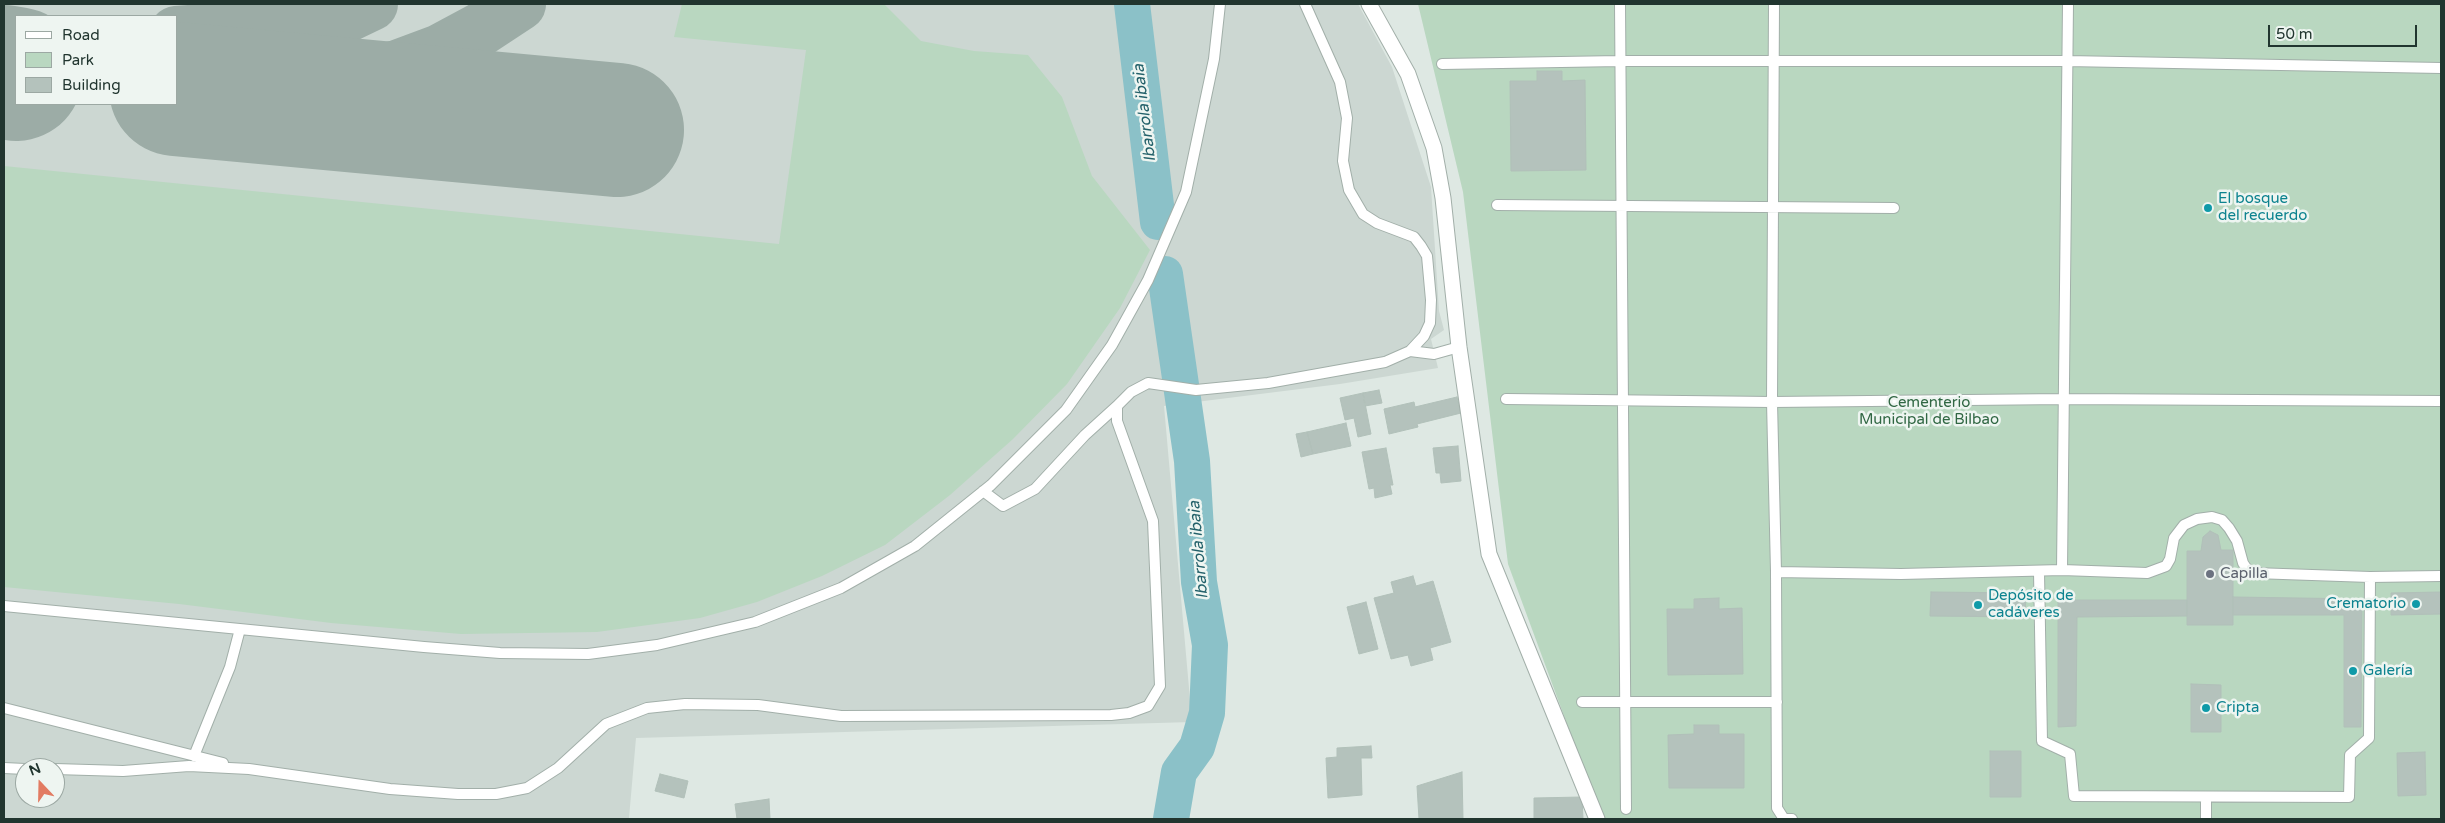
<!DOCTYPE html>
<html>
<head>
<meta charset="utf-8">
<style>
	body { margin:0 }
	#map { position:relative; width:2445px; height:823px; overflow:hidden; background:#dee8e3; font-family:"Varela Round",sans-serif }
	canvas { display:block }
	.frame { position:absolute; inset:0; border:5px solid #21352f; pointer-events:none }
	.legend { position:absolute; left:15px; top:15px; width:162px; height:90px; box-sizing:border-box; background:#eef5f1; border:1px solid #9ca8a3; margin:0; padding:6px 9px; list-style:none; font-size:15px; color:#21352f }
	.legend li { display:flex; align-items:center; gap:10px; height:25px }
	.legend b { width:25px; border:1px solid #9ca8a3 }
	.north { position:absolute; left:15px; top:758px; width:50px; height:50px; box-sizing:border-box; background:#eef5f1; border:1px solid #9ca8a3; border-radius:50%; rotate:339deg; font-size:14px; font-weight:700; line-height:20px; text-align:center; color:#21352f }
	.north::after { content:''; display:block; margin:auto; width:18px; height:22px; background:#e27b62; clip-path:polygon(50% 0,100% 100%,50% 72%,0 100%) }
	.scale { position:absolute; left:2268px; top:25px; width:149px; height:22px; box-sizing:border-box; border:2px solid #21352f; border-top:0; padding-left:6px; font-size:15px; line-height:18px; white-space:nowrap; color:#21352f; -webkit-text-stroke:4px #eef5f1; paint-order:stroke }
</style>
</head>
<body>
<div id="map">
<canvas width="2445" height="823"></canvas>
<div class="frame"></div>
<ul class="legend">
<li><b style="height:6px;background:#fff"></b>Road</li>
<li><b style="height:14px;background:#b9d7c0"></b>Park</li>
<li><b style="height:14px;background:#b4c2bc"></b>Building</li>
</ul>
<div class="north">N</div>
<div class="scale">50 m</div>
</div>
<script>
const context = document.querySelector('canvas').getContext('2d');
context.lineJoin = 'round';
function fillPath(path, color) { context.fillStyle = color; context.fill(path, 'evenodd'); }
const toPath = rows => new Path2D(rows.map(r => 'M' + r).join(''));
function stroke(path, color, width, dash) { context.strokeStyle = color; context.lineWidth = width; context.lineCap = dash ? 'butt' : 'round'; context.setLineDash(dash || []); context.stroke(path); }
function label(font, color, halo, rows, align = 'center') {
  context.font = font + ' "Varela Round",sans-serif'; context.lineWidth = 5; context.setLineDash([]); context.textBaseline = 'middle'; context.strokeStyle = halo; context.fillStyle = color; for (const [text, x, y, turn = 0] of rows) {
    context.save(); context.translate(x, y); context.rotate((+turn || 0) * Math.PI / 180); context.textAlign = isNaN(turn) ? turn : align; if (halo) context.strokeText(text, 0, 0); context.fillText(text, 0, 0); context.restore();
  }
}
const built = toPath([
	[4,4,1358,4,1392,67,1431,187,1439,311,1444,330,1431,339,1438,368,1340,384,1164,406,1192,722,636,738,629,818,4,819],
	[16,16,176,16,176,104,16,104],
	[25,768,55,768,55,798,25,798]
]);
const green = toPath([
	[682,4,884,4,921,41,974,51,1028,55,1062,97,1092,176,1150,250,1120,308,1067,384,1013,439,950,495,885,545,822,576,757,602,700,618,597,632,461,634,331,623,179,604,4,587,4,166,779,244,806,50,674,37],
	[1418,4,2441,4,2441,819,1602,819,1508,564,1463,192]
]);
const river = toPath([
	[1132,4,1158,222],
	[1165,274,1192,461,1199,582,1210,645,1207,713,1197,747,1179,772,1171,819]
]);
const taxiway = toPath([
	[176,33,310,23,346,16,371,4],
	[4,46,16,45],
	[176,89,272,88,311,85,358,77,397,67,440,51,481,29,519,4]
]);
const runway = toPath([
	[4,72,16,74],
	[176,89,617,130]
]);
const building = toPath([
	[1537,71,1562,71,1562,81,1585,80,1586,170,1511,171,1510,81,1537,81,1537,71],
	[1379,390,1382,403,1365,406,1363,393,1379,390],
	[1363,393,1371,434,1358,437,1354,418,1345,420,1340,398,1363,393],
	[1457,397,1461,413,1417,424,1418,427,1389,434,1384,409,1414,402,1415,407,1457,397],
	[1346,423,1351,446,1313,454,1307,432,1346,423],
	[1307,432,1313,454,1301,457,1296,434,1307,432],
	[1458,446,1461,481,1441,483,1440,473,1436,473,1433,448,1458,446],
	[1386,448,1393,485,1390,485,1392,494,1375,498,1374,488,1369,489,1362,452,1386,448],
	[2210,531,2218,535,2221,550,2233,550,2233,625,2187,625,2187,551,2201,551,2203,537,2210,531],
	[1413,576,1416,586,1433,581,1451,642,1430,648,1433,660,1411,666,1408,655,1391,659,1374,598,1394,593,1391,582,1413,576],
	[1931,592,2026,593,2025,617,1930,616,1931,592],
	[2441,592,2441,614,2391,615,2391,593,2441,592],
	[2233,597,2362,599,2361,727,2344,727,2344,615,2233,615,2233,597],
	[1719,598,1719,609,1742,608,1743,674,1668,675,1667,609,1694,609,1694,599,1719,598],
	[2058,600,2187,600,2187,616,2077,617,2076,726,2058,727,2058,600],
	[1366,602,1378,649,1359,654,1347,607,1366,602],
	[2191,684,2221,685,2221,732,2191,732,2191,684],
	[1694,725,1719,725,1719,734,1744,734,1744,788,1669,788,1668,735,1694,734,1694,725],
	[1371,746,1372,758,1361,758,1362,795,1328,798,1326,758,1337,757,1337,748,1371,746],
	[1990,751,2021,751,2021,797,1990,797,1990,751],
	[2425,752,2426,795,2398,796,2397,753,2425,752],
	[1462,772,1463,819,1419,819,1417,786,1462,772],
	[660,774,688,781,684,798,655,791,660,774],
	[1582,797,1583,819,1534,819,1534,798,1582,797],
	[769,799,770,819,737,819,735,804,769,799]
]);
const lane = toPath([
	[1620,4,1626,809],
	[1774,4,1772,402,1776,572,1777,808,1784,819,1792,819],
	[1442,64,1620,61,2067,61,2441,68],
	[1497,205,1894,208],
	[1410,351,1434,354,1459,347],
	[1506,399,1772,402,2064,399,2441,401],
	[983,491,1003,506,1035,489,1085,435,1117,406],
	[2062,570,2068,4],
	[1776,572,1901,574,2062,570,2147,573,2166,566,2170,559,2174,538,2184,525,2197,519,2212,517,2222,520,2229,528,2237,541,2243,563,2247,569,2254,573,2370,577,2441,576],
	[2039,572,2042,741,2070,754,2074,796,2349,797,2350,755,2369,738,2370,577],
	[4,606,424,647,500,653,588,654,657,645,755,622,841,588,915,546,991,485,1066,410,1112,345,1148,280,1186,192,1214,59,1220,4],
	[1582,702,1777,702],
	[4,708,223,763],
	[194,756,230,667,240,629],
	[4,768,25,769],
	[55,769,123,771,189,766,249,769,390,789,458,794,496,794,527,788,558,768,606,724,647,708,685,704,758,705,841,716,1111,715,1129,713,1148,706,1160,686,1153,521,1117,421,1117,406,1131,392,1148,383,1196,390,1268,383,1385,362,1410,351,1424,336,1430,323,1431,300,1427,256,1421,246,1414,237,1377,223,1363,214,1349,190,1343,161,1347,118,1340,82,1305,4],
	[2206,798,2206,819]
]);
const street = toPath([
	[1369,4,1408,74,1434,148,1443,198,1459,347,1489,554,1597,819]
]);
const markers = [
	[2208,208,5,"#0f9aa8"],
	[2210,574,5,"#6b7280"],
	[2416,604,5,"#0f9aa8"],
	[1978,605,5,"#0f9aa8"],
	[2353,671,5,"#0f9aa8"],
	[2206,708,5,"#0f9aa8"]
];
const cultureNames = [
	["El bosque",2218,199],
	["del recuerdo",2218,216],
	["Depósito de",1988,596],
	["cadáveres",1988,613],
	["Crematorio",2406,604,"right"],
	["Galería",2363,671],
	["Cripta",2216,708]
];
const parkNames = [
	["Cementerio",1929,403],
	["Municipal de Bilbao",1929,420]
];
const worshipNames = [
	["Capilla",2220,574]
];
const waterNames = [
	["Ibarrola ibaia",1145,113,-97],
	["Ibarrola ibaia",1199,550,-95]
];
fillPath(built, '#ccd7d2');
fillPath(green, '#b9d7c0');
stroke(river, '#8bc1c8', 36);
stroke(taxiway, '#9caca6', 54);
stroke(runway, '#9caca6', 134);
fillPath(building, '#b4c2bc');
stroke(building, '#b1c0b9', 1);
stroke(lane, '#a2afa9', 12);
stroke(street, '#a2afa9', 17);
stroke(lane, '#fff', 10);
stroke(street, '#fff', 15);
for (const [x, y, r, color] of markers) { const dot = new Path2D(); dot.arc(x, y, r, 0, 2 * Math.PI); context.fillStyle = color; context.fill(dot); stroke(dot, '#eef5f1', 2); }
label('15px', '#0d838f', '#eef5f1', cultureNames, 'left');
label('15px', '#306743', '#eef5f1', parkNames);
label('15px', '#5b616d', '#eef5f1', worshipNames, 'left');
label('italic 16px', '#23616a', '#eef5f1', waterNames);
</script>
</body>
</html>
